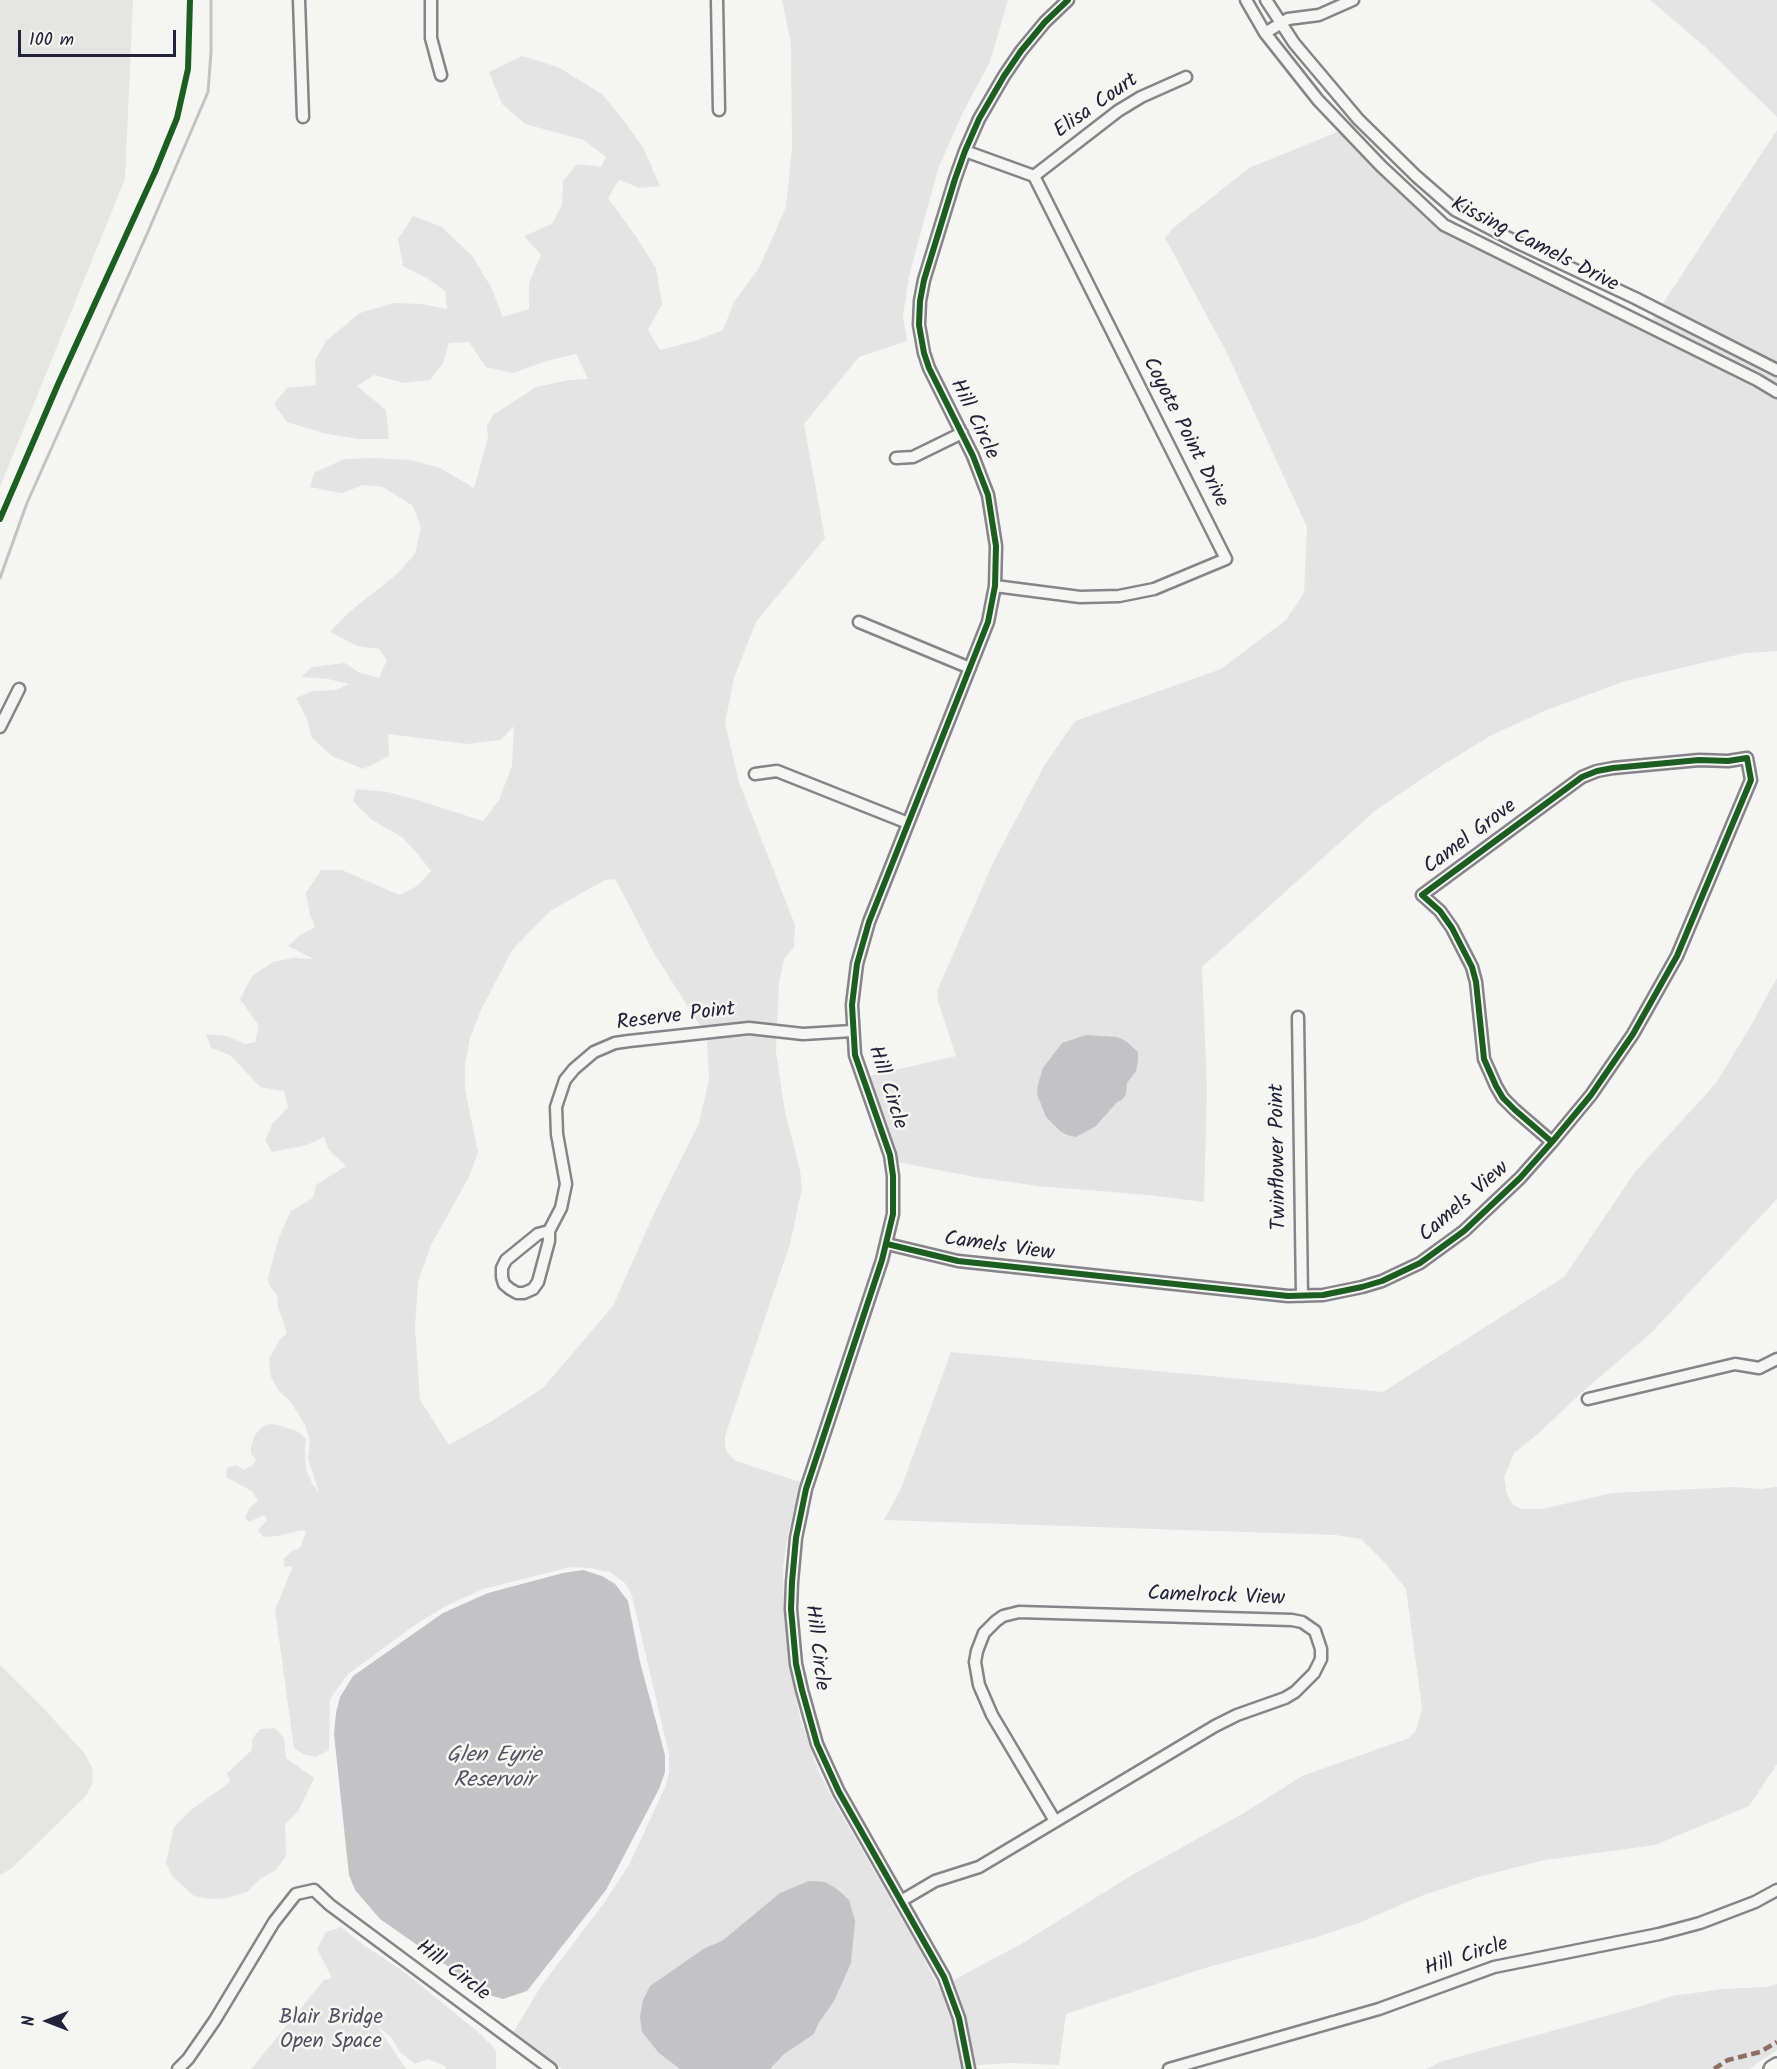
<!DOCTYPE html>
<html>
<head>
<meta charset="utf-8">
<style>
	body { margin:0 }
	#map { position:relative; width:1777px; height:2069px; overflow:hidden; background:#f5f5f3; font-family:Kalam,sans-serif }
	canvas { display:block }
	.north { position:absolute; left:18px; top:1991px; width:60px; height:60px; -webkit-text-stroke:4px #f6f6f2; paint-order:stroke; rotate:270deg; font-size:16px; font-weight:700; line-height:24px; text-align:center; color:#22223b }
	.north::after { content:''; display:block; margin:auto; width:21px; height:27px; background:#22223b; clip-path:polygon(50% 0,100% 100%,50% 72%,0 100%) }
	.scale { position:absolute; left:18px; top:30px; width:158px; height:27px; box-sizing:border-box; border:3px solid #22223b; border-top:0; padding-left:8px; font-size:18px; line-height:21px; white-space:nowrap; color:#22223b; -webkit-text-stroke:4px #f6f6f2; paint-order:stroke }
</style>
</head>
<body>
<div id="map">
<canvas width="1777" height="2069"></canvas>
<div class="north">N</div>
<div class="scale">100 m</div>
</div>
<script>
const context = document.querySelector('canvas').getContext('2d');
context.lineJoin = 'round';
function fillPath(path, color) { context.fillStyle = color; context.fill(path, 'evenodd'); }
const toPath = rows => new Path2D(rows.map(r => 'M' + r).join(''));
function stroke(path, color, width, dash) { context.strokeStyle = color; context.lineWidth = width; context.lineCap = dash ? 'butt' : 'round'; context.setLineDash(dash || []); context.stroke(path); }
function label(font, color, halo, rows, align = 'center') {
  context.font = font + ' Kalam,sans-serif'; context.lineWidth = 5; context.setLineDash([]); context.textBaseline = 'middle'; context.strokeStyle = halo; context.fillStyle = color; for (const [text, x, y, turn = 0] of rows) {
    context.save(); context.translate(x, y); context.rotate((+turn || 0) * Math.PI / 180); context.textAlign = isNaN(turn) ? turn : align; if (halo) context.strokeText(text, 0, 0); context.fillText(text, 0, 0); context.restore();
  }
}
const built = toPath([
	[0,0,133,0,125,179,0,487],
	[0,1665,46,1711,85,1754,92,1768,93,1781,86,1796,12,1868,0,1875]
]);
const green = toPath([
	[782,0,1008,0,990,62,964,110,938,169,909,276,903,316,907,341,859,357,804,424,825,538,756,622,734,678,725,723,739,782,795,925,794,947,784,959,779,983,776,1052,785,1112,800,1170,802,1188,790,1244,725,1436,725,1445,727,1452,736,1461,800,1482,787,1541,783,1567,784,1611,788,1661,801,1721,819,1772,835,1803,920,1951,939,1988,1021,1944,1132,1875,1244,1813,1302,1776,1409,1738,1416,1731,1422,1708,1406,1589,1386,1564,1361,1539,1335,1535,884,1520,900,1491,951,1352,1383,1392,1564,1277,1635,1172,1716,1083,1750,1027,1777,978,1777,1199,1651,1333,1580,1394,1539,1433,1514,1453,1504,1477,1507,1494,1513,1505,1522,1509,1542,1509,1612,1493,1735,1487,1759,1489,1777,1487,1777,1764,1749,1806,1655,1845,1545,1860,1478,1877,1421,1896,1361,1922,1314,1938,1205,1968,1066,2014,1059,2065,1011,2063,981,2065,966,2069,562,2069,539,2053,513,2033,541,1986,604,1903,629,1865,666,1785,669,1772,669,1754,632,1596,625,1583,610,1572,590,1568,571,1567,483,1589,446,1606,415,1625,348,1674,330,1699,329,1750,315,1757,303,1754,294,1748,275,1610,293,1566,284,1567,284,1559,292,1551,300,1548,306,1532,302,1530,278,1536,263,1537,258,1530,267,1520,264,1515,249,1522,245,1518,250,1507,258,1501,252,1491,226,1477,227,1468,236,1465,244,1470,254,1464,256,1459,251,1454,251,1447,255,1435,262,1427,269,1424,278,1425,299,1432,306,1439,305,1448,306,1470,313,1485,319,1492,308,1459,310,1440,305,1425,290,1401,279,1391,271,1377,269,1359,280,1339,287,1333,278,1307,277,1295,269,1285,268,1278,279,1237,291,1211,313,1198,316,1185,346,1166,329,1150,324,1137,307,1145,272,1152,265,1140,273,1123,288,1107,284,1091,260,1087,230,1055,211,1048,206,1034,227,1036,245,1044,255,1042,259,1026,240,999,252,976,273,962,293,958,314,959,288,946,300,935,315,927,310,915,306,893,321,870,342,870,399,895,417,886,431,871,417,853,402,837,372,820,353,801,356,789,388,792,417,800,483,821,499,800,512,766,514,726,501,740,467,744,388,734,389,756,363,769,332,756,312,738,307,719,296,698,312,691,336,690,349,684,328,679,301,677,312,667,345,663,358,672,379,678,387,660,379,649,357,646,330,632,348,613,397,574,415,554,421,528,413,506,383,487,363,485,342,493,310,487,314,473,344,459,373,458,411,460,440,468,474,488,488,438,487,426,493,415,536,387,569,380,588,379,576,354,547,361,513,373,486,367,469,342,449,343,443,363,430,380,404,383,374,375,357,386,386,410,389,439,359,439,323,433,287,422,274,404,287,388,316,385,315,360,326,341,360,313,394,303,422,304,447,309,445,291,427,278,403,266,398,239,413,216,442,227,473,257,492,289,503,317,529,309,529,283,541,255,524,236,552,224,562,205,563,181,577,164,601,167,606,157,584,140,525,124,502,104,489,72,522,56,558,67,602,94,622,118,644,149,660,186,640,188,619,180,608,198,635,235,656,268,662,304,648,330,660,350,695,341,723,330,734,302,759,268,786,207,792,148,791,44],
	[614,879,618,884,655,955,701,1027,707,1041,709,1079,699,1123,652,1218,613,1306,543,1388,492,1421,449,1445,420,1400,415,1328,418,1282,431,1245,469,1177,478,1152,465,1090,465,1065,470,1038,480,1012,512,950,550,911,605,880],
	[1650,0,1777,0,1777,117,1704,46],
	[1777,130,1777,651,1745,653,1625,681,1544,711,1490,736,1438,768,1376,810,1202,967,1207,1087,1204,1202,1149,1195,1038,1186,975,1177,897,1162,893,1140,869,1076,956,1056,938,1001,937,991,993,863,1044,766,1075,721,1221,669,1286,620,1304,593,1307,527,1226,351,1165,238,1173,228,1249,168,1340,131,1436,223,1646,329],
	[275,1728,284,1738,286,1758,314,1778,299,1810,285,1824,286,1856,276,1870,260,1879,247,1892,227,1898,210,1899,194,1896,172,1876,166,1863,174,1827,191,1810,230,1782,227,1773,252,1750,252,1739,260,1729],
	[341,1927,365,1946,403,1971,477,2031,496,2050,496,2069,446,2069,445,2066,428,2059,415,2064,400,2052,392,2038,377,2026,406,2069,251,2069,324,1980,332,1978,317,1949,326,1932],
	[1777,1984,1777,2050,1749,2069,1427,2069,1440,2062,1638,2007,1672,1996,1723,1989,1766,1987]
]);
const water = toPath([
	[1086,1035,1117,1037,1126,1041,1138,1052,1138,1061,1136,1071,1127,1083,1126,1094,1122,1100,1117,1102,1096,1126,1076,1137,1067,1135,1060,1131,1046,1117,1037,1094,1038,1084,1043,1068,1062,1043],
	[583,1570,602,1576,615,1584,628,1601,640,1662,665,1755,665,1772,659,1789,606,1890,527,1991,503,1999,489,1995,380,1919,355,1890,349,1875,334,1734,336,1713,340,1697,353,1676,443,1613,488,1593,563,1573],
	[809,1881,825,1882,837,1889,849,1900,855,1921,851,1963,834,2001,818,2024,814,2034,784,2054,770,2069,680,2069,659,2053,642,2032,640,2017,643,2000,650,1986,705,1948,722,1941,780,1893]
]);
const stream = toPath([
	[0,578,27,503,147,234,208,92,211,52,211,0]
]);
const minor = toPath([
	[299,0,303,117],
	[431,0,431,38,441,75],
	[717,0,719,110],
	[1246,0,1265,33,1318,100,1381,166,1444,225,1757,380,1777,392],
	[1266,0,1294,43,1358,119,1416,176,1455,210,1520,244,1635,298,1777,370],
	[1265,33,1288,19,1319,15,1353,0],
	[965,151,1034,176,1226,559,1154,589,1119,596,1080,597,995,586],
	[1034,176,1118,111,1141,97,1186,77],
	[896,458,913,457,962,433],
	[859,622,970,668],
	[0,727,19,689],
	[755,774,777,771,908,823],
	[1298,1017,1302,1296],
	[549,1231,549,1241,538,1282,533,1289,524,1293,517,1293,510,1289,504,1284,502,1277,502,1268,506,1260,538,1234,549,1231,561,1208,566,1184,557,1134,556,1107,565,1080,574,1069,594,1052,615,1043,629,1041,749,1028,803,1034,852,1031],
	[887,1244,958,1261,1288,1296,1323,1295,1362,1287,1382,1281,1420,1263,1464,1231,1520,1178,1552,1142,1591,1095,1633,1034,1677,956,1751,780,1747,758,1728,761,1699,760,1613,768,1597,771,1582,777,1422,895,1440,911,1452,928,1472,967,1476,982,1484,1059,1496,1086,1503,1098,1515,1110,1552,1142],
	[1588,1399,1735,1364,1759,1368,1777,1359],
	[901,1901,935,1881,979,1867,1215,1726,1237,1715,1285,1698,1295,1692,1314,1673,1321,1659,1321,1649,1315,1631,1302,1622,1292,1620,1019,1612,1003,1616,996,1621,984,1633,977,1651,975,1662,979,1685,992,1715,1055,1821],
	[178,2069,188,2059,215,2020,274,1922,296,1894,314,1890,330,1905,551,2069],
	[969,2069,959,2018,944,1977,839,1792,817,1744,802,1690,796,1664,791,1609,792,1582,796,1538,806,1489,882,1260,893,1214,893,1176,890,1155,855,1055,852,1005,857,964,869,922,988,622,995,586,996,546,988,495,973,456,929,368,924,353,919,325,920,301,924,280,955,179,965,151,979,119,1004,76,1021,51,1045,22,1068,0],
	[1169,2069,1379,2009,1494,1967,1659,1934,1700,1923,1755,1902,1777,1890]
]);
const secondary = toPath([
	[1772,2069,1777,2066]
]);
const quiet = toPath([
	[1714,2069,1728,2060,1760,2052,1777,2042]
]);
const cycleway = toPath([
	[0,519,59,382,155,172,177,118,188,69,190,0],
	[887,1244,958,1261,1288,1296,1323,1295,1362,1287,1382,1281,1420,1263,1464,1231,1520,1178,1552,1142,1591,1095,1633,1034,1677,956,1751,780,1747,758,1728,761,1699,760,1613,768,1597,771,1582,777,1422,895,1440,911,1452,928,1472,967,1476,982,1484,1059,1496,1086,1503,1098,1515,1110,1552,1142],
	[969,2069,959,2018,944,1977,839,1792,817,1744,802,1690,796,1664,791,1609,792,1582,796,1538,806,1489,882,1260,893,1214,893,1176,890,1155,855,1055,852,1005,857,964,869,922,988,622,995,586,996,546,988,495,973,456,929,368,924,353,919,325,920,301,924,280,955,179,965,151,979,119,1004,76,1021,51,1045,22,1068,0]
]);
const streetNames = [
	["Elisa Court",1097,107,-35],
	["Kissing Camels Drive",1534,246,27],
	["Hill Circle",973,420,64],
	["Coyote Point Drive",1184,433,63],
	["Camel Grove",1471,838,-37],
	["Reserve Point",676,1018,-7],
	["Hill Circle",886,1088,72],
	["Twinflower Point",1280,1157,-91],
	["Camels View",1465,1203,-41],
	["Camels View",999,1248,8],
	["Camelrock View",1216,1598,2],
	["Hill Circle",815,1648,83],
	["Hill Circle",1467,1958,-18],
	["Hill Circle",452,1972,37]
];
const parkNames = [
	["Blair Bridge",331,2019],
	["Open Space",331,2043]
];
const waterNames = [
	["Glen Eyrie",494,1757],
	["Reservoir",494,1782]
];
fillPath(built, '#e5e5e4');
fillPath(green, '#e4e4e4');
fillPath(water, '#c3c3c6');
stroke(stream, '#c3c3c6', 3);
stroke(minor, '#858589', 15);
stroke(secondary, '#858589', 20);
stroke(minor, '#f5f5f3', 10);
stroke(secondary, '#f5f5f3', 15);
stroke(quiet, '#8d6e63', 4.5, [9, 4.5]);
stroke(cycleway, '#1b5e20', 6);
label('21px', '#22223b', '#f6f6f2', streetNames);
label('21px', '#4f4f62', '#f6f6f2', parkNames);
label('italic 22px', '#535365', '#f6f6f2', waterNames);
</script>
</body>
</html>
